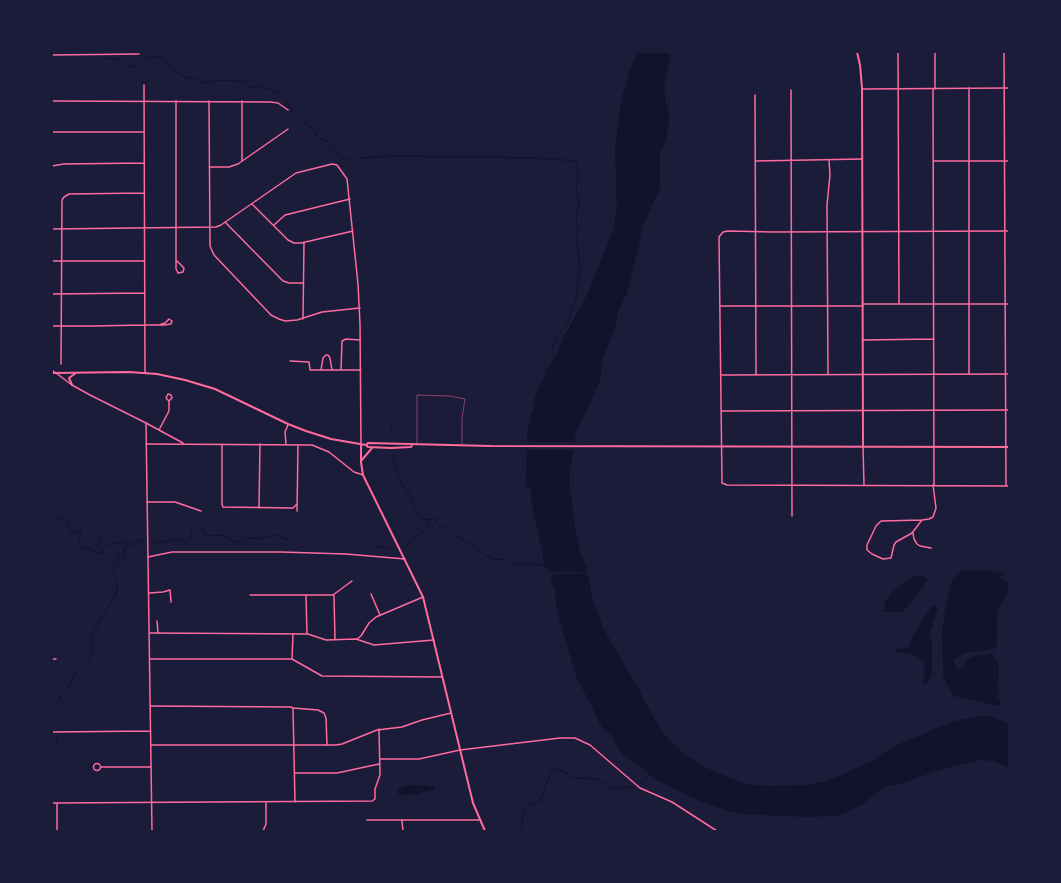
<!DOCTYPE html>
<html>
<head>
<meta charset="utf-8">
<style>
	body { margin:0 }
	#map { position:relative; width:1061px; height:883px; overflow:hidden; background:#1b1b3a; font-family:"Work Sans",sans-serif }
	canvas { display:block }
	.frame { position:absolute; inset:0; border:53px solid #1b1b3a; pointer-events:none }
</style>
</head>
<body>
<div id="map">
<canvas width="1061" height="883"></canvas>
<div class="frame"></div>
</div>
<script>
const context = document.querySelector('canvas').getContext('2d');
context.lineJoin = 'round';
function fillPath(path, color) { context.fillStyle = color; context.fill(path, 'evenodd'); }
const toPath = rows => new Path2D(rows.map(r => 'M' + r).join(''));
function stroke(path, color, width, dash) { context.strokeStyle = color; context.lineWidth = width; context.lineCap = dash ? 'butt' : 'round'; context.setLineDash(dash || []); context.stroke(path); }
const water = toPath([
	[637,52,671,52,664,85,665,99,669,114,669,123,666,139,660,154,660,188,644,223,627,293,618,312,614,331,603,358,600,380,590,404,576,432,569,479,575,528,581,555,586,566,592,596,603,628,639,689,644,701,663,733,670,741,686,755,707,768,735,780,751,785,775,786,805,785,828,781,876,759,885,752,901,743,922,735,933,729,955,721,980,716,990,716,1009,724,1009,768,995,761,980,760,946,768,919,777,904,783,883,787,862,805,840,815,829,816,807,817,743,814,728,811,700,801,659,781,622,754,614,742,612,735,603,729,596,717,591,704,583,690,576,676,557,611,555,590,551,582,552,573,543,564,544,561,531,500,531,488,526,486,527,436,531,414,533,410,535,396,542,382,546,372,545,369,549,368,557,354,565,334,588,293,613,231,617,208,615,149,621,101,629,72],
	[990,570,1002,573,1004,574,997,578,1009,582,1009,589,997,611,997,645,994,648,988,650,964,653,954,659,954,662,955,665,959,670,965,664,967,659,979,655,992,653,998,663,999,671,998,674,999,677,997,682,998,685,999,693,996,697,1000,700,1000,703,997,706,954,696,943,677,943,668,942,631,945,612,952,580,959,573,963,571],
	[923,575,928,580,903,612,883,612,886,600,894,590,910,578],
	[932,606,936,606,938,609,930,632,932,642,932,673,928,684,922,683,925,673,924,661,910,653,897,652,896,649,908,648,912,637],
	[411,785,435,786,435,789,414,795,399,795,398,789]
]);
const pier = toPath([
	[525,442,577,442,576,450,525,450],
	[549,572,590,572,590,573,550,574]
]);
const stream = toPath([
	[106,58,119,59,127,66,134,67,137,66,145,58,153,56,160,58,168,63,174,72,178,72,183,76,188,78,194,78,200,83,224,80,245,82,250,88,259,86,271,89,275,92,279,92,285,98,288,105,298,117,316,132,316,136,319,139,323,139,330,144,342,158,349,158],
	[358,158,397,156,453,157,496,157,554,159,574,161,577,163,578,180,576,186,579,202,576,221,578,229,576,238,581,271,578,278,577,295,567,325,557,335,553,345,552,350,554,358],
	[391,422,391,429],
	[393,454,394,462,398,474,402,484,411,496,412,504,423,520,430,519],
	[52,522,61,518,67,520,72,532,75,533,78,531,81,532,79,543,80,546,102,554,103,553,103,550,98,546,100,540,103,540,105,542,106,545,109,546,114,543,125,542,130,545,142,539,142,544,144,544],
	[414,538,422,533,430,519,435,519,438,525,444,527,453,536,460,538,476,547,486,556,494,559,506,560],
	[153,542,155,543,175,540,188,541,190,538,191,532,198,527,202,528,207,536,222,535,235,542,244,542,249,538,259,539,274,535,291,541],
	[374,546,389,548],
	[405,546,410,543,411,540],
	[513,562,518,564,530,563,536,565,546,566],
	[114,572,114,567,118,565,119,563,117,561,116,557,119,555,121,559,125,559,124,551,127,544],
	[57,704,61,696,68,688,73,677,89,660,93,651,91,640,95,630,115,596,117,588,116,581],
	[52,750,57,746,56,744,58,736],
	[640,783,650,774],
	[495,831,503,831],
	[521,831,524,808,527,805,539,802,542,796,551,772,558,769,575,778,597,779,605,784,614,788,618,789,625,787,634,787]
]);
const service = toPath([
	[417,443,417,395,450,396,465,399,462,418,462,445]
]);
const minor = toPath([
	[898,52,899,304],
	[935,52,935,89],
	[1004,52,1006,486],
	[52,55,139,54],
	[144,85,145,373],
	[969,88,969,374],
	[933,89,934,485],
	[791,90,792,516],
	[755,95,756,375],
	[52,101,270,102,278,103,288,110],
	[176,101,176,269,178,273,183,272,184,268,177,261],
	[209,101,210,246,214,255,271,315,279,319,285,321,297,320,322,312,360,308],
	[242,101,242,161],
	[52,132,144,132],
	[755,161,862,159],
	[933,161,1009,161],
	[52,166,64,164,144,163],
	[209,167,229,167,238,164,288,129],
	[252,204,288,240,294,243,301,243,353,231],
	[226,223,283,281,289,283,303,283],
	[274,225,285,215,350,199],
	[52,229,216,227,221,225,296,173,332,164,337,165,347,179,358,284,360,324,361,444],
	[1009,231,773,232,728,231,723,232,719,237,722,483,727,485,1009,486],
	[52,261,144,261],
	[52,294,144,293],
	[863,304,1009,304],
	[721,306,863,306],
	[303,319,304,243],
	[52,326,93,326,145,325,164,325,171,324,172,321,169,319,165,323,159,325],
	[863,340,934,339],
	[290,361,309,362,310,370,361,370],
	[61,364,62,200,64,197,69,194,144,193],
	[321,370,323,358,326,355,328,355,330,358,332,370],
	[341,370,342,341,346,339,360,340],
	[721,375,1009,374],
	[828,375,827,205,830,175,829,160],
	[721,411,1009,410],
	[146,423,183,443],
	[159,430,169,411,169,401,172,398,171,395,168,394,166,398,169,401],
	[146,444,312,445,329,452,354,472,363,475],
	[222,444,222,504,223,507,293,508,297,504],
	[286,444,285,432,288,425],
	[863,447,864,485],
	[147,502,175,502,201,511],
	[259,508,260,444],
	[297,511,298,445],
	[922,520,881,521,876,526,867,545,867,550,872,554,883,559,891,558,894,545,896,542,912,533,922,520,929,519,933,517,936,508,933,485],
	[913,533,914,539,917,544,920,546,931,548],
	[148,557,172,552,281,552,346,554,405,559],
	[149,593,163,592,170,590,171,602],
	[371,594,380,615],
	[250,595,333,595,352,581],
	[306,596,307,634],
	[334,596,335,640],
	[157,621,158,633],
	[150,633,308,634,326,640,356,639,374,645,434,640],
	[357,639,361,636,369,623,376,617,423,597],
	[52,659,56,659],
	[150,659,292,659,322,676,442,677],
	[292,659,293,634],
	[150,706,291,707,293,708,318,710,324,713,326,718,327,745],
	[293,708,295,802],
	[151,745,336,745,342,744,377,730,402,727,422,720,451,713],
	[380,759,419,759,460,750,560,738,575,738,590,745,640,788,672,802,717,831],
	'93.5 767a3.5 3.5 0 1 1 7 0a3.5 3.5 0 1 1-7 0Z',
	[101,767,151,767],
	[295,773,337,773,379,764],
	[52,803,372,801,375,799,375,789,380,775,379,729],
	[57,803,57,831],
	[367,820,480,820],
	[402,821,403,831],
	[263,831,266,824,266,802]
]);
const tertiary = toPath([
	[862,89,1009,88],
	[52,370,72,385,90,395,146,423,152,831],
	[52,732,151,731]
]);
const secondary = toPath([
	[857,52,860,65,862,88,863,447]
]);
const primary = toPath([
	[52,373,129,372,157,374,185,380,215,389,288,424,306,431,331,439,366,445,368,443,491,446,1009,447],
	[72,385,69,378,76,373],
	[361,444,361,462,363,475,423,597,473,803,485,831],
	[366,445,368,447,391,448,411,447,412,445],
	[361,461,372,448]
]);
fillPath(water, '#12122b');
fillPath(pier, '#1b1b3a');
stroke(stream, '#12122b', 1);
stroke(service, '#ff6b9d', 0.5);
stroke(minor, '#ff6b9d', 1.5);
stroke(tertiary, '#ff6b9d', 1.5);
stroke(secondary, '#ff6b9d', 2);
stroke(primary, '#ff6b9d', 2);
</script>
</body>
</html>
